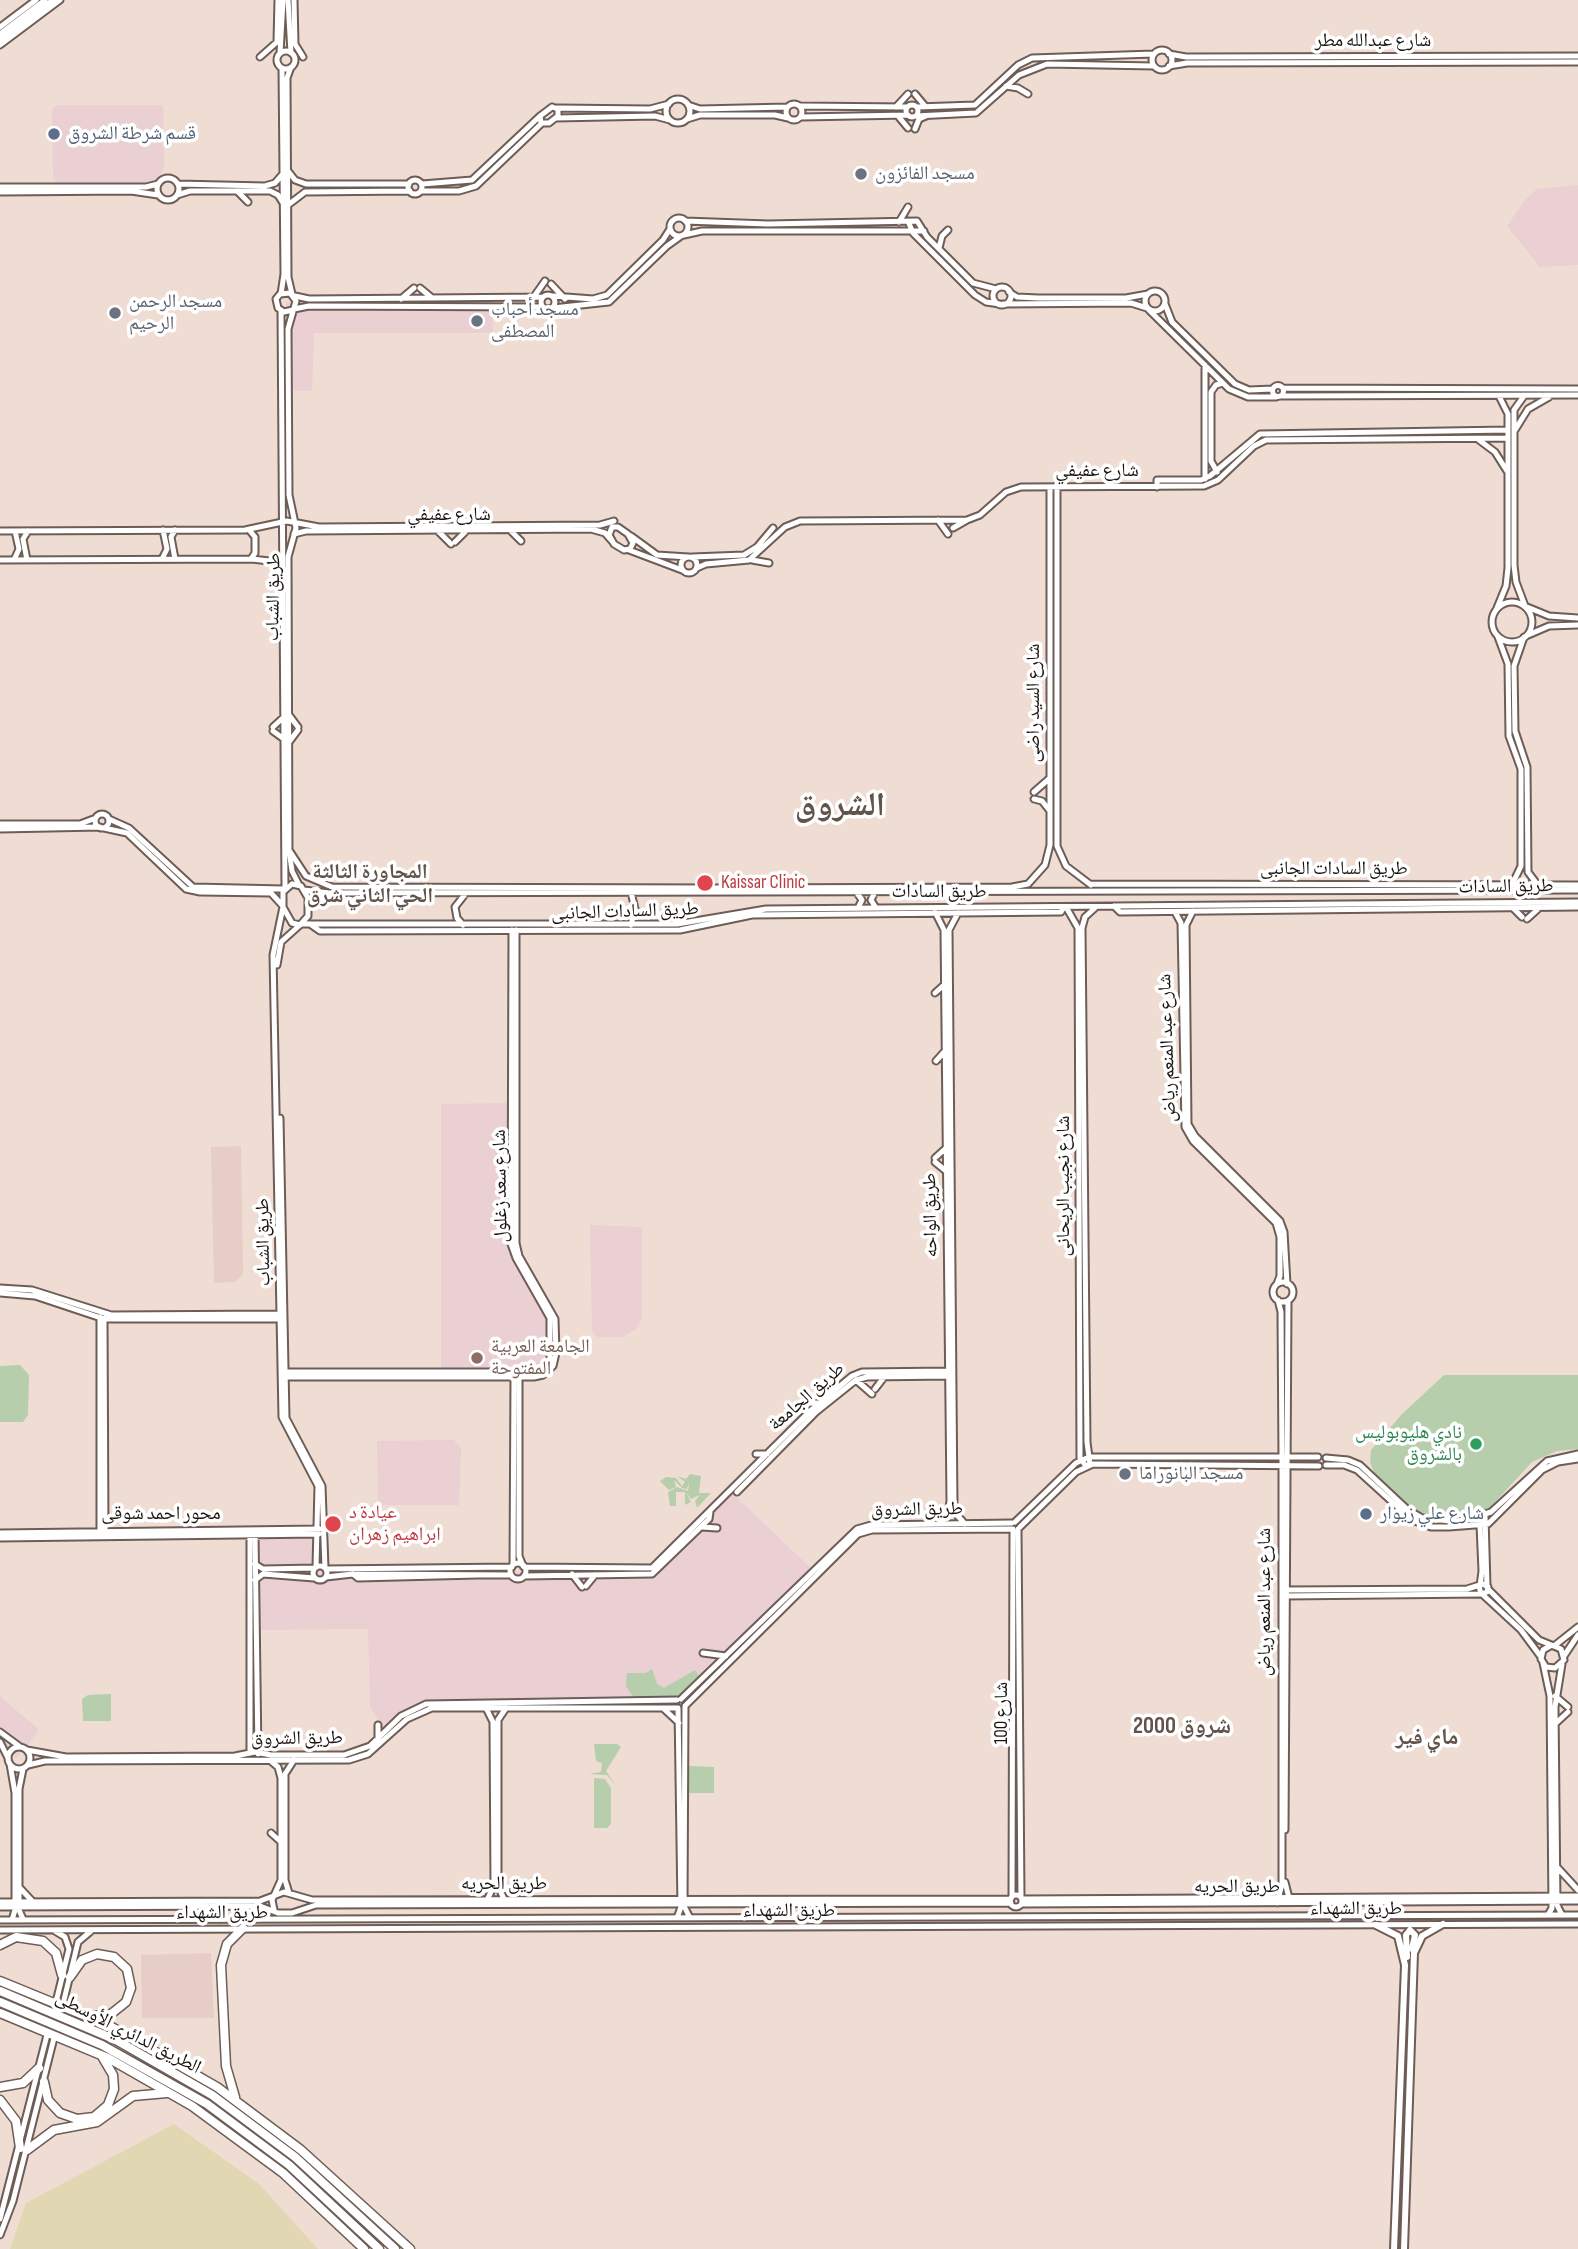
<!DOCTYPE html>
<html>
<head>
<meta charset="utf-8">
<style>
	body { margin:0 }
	canvas { display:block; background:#efddd4 }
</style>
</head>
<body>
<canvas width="1578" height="2249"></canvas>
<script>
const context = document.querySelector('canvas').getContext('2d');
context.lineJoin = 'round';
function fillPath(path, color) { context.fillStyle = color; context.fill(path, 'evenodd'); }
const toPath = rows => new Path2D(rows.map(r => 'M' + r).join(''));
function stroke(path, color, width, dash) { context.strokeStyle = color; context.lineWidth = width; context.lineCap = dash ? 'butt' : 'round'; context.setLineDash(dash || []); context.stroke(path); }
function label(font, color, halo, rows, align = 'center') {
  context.font = font + ' "Sofia Sans Condensed","Noto Naskh Arabic",sans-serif'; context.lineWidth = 7; context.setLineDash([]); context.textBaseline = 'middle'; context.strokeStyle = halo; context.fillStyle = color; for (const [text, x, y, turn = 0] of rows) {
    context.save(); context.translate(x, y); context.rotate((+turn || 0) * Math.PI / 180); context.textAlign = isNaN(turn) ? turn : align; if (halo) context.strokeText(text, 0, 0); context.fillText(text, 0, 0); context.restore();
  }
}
const commercial = toPath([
	[57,105,163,105,164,166,160,178,150,185,56,183,53,177,52,109],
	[1578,185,1578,265,1540,267,1507,226,1525,200,1537,189],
	[492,301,493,333,314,333,312,391,296,391,286,379,286,302],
	[515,1103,514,1248,553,1317,554,1355,549,1368,534,1375,441,1374,441,1104],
	[590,1225,642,1227,642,1317,636,1329,623,1337,597,1337,592,1331],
	[454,1440,461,1449,459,1505,378,1505,377,1441],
	[732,1493,815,1572,682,1704,437,1705,425,1707,402,1718,387,1733,370,1707,368,1629,253,1630,253,1531,321,1531,321,1571,646,1572,658,1566],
	[0,1696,39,1730,16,1759,0,1736]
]);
const education = toPath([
	[241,1146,243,1274,235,1282,214,1283,211,1147],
	[211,1953,214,2018,142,2018,141,1955]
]);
const green = toPath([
	[20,1365,29,1375,28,1415,23,1422,0,1422,0,1366],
	[1444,1375,1578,1375,1578,1449,1557,1451,1532,1462,1485,1513,1467,1517,1435,1518,1409,1507,1374,1472,1370,1462,1371,1450,1402,1414],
	[690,1474,701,1476,699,1493,711,1493,697,1508,695,1501,700,1495,691,1499,686,1492,691,1502,685,1505,685,1492,676,1492,676,1506,670,1506,668,1492,677,1487,688,1491,689,1482,687,1489,682,1488,674,1480,676,1487,669,1490,660,1481,666,1477,676,1478,682,1486,685,1482,677,1476,686,1479],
	[652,1669,657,1684,664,1688,695,1670,701,1679,677,1697,634,1698,626,1686,627,1673,646,1673],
	[111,1694,111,1721,83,1721,82,1699,88,1695],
	[594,1744,617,1744,621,1747,606,1771,616,1786,607,1775,589,1774,601,1772,602,1763,596,1761],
	[688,1766,714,1767,714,1793,687,1793],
	[594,1778,605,1779,611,1788,611,1824,607,1828,594,1828]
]);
const sand = toPath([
	[174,2124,259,2184,318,2249,10,2249,26,2203]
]);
const secondaryTunnel = toPath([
	[47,2035,56,2001],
	[54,2038,63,2004]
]);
const secondary = toPath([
	[288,0,291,53],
	[294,0,295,44,303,57],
	[0,27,36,0],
	[0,34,45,0],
	[0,39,53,0],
	[0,45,60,0],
	'1152 60a10 10 0 1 1 20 0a10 10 0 1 1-20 0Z',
	'277 60a9 9 0 1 1 18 0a9 9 0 1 1-18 0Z',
	[280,53,283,0],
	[1169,54,1186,57,1578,56],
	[260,57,277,42,278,0],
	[1169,66,1187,63,1578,62],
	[291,67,287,78,288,277,292,294],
	[1006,86,1018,88,1028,94],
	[915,94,925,106],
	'666 111a12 12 0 1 1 24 0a12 12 0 1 1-24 0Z',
	'786 112a8 8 0 1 1 16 0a8 8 0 1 1-16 0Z',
	'906 111a6 6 0 1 1 12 0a6 6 0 1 1-12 0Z',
	[688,105,700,109,787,107],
	[800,106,907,107],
	[552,107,558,109,558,116,549,123,541,123,540,116,552,107],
	[896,107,908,94],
	[917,107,975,105,1018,65,1032,58,1154,54],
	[557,108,650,109,669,104],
	[898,116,908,128],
	[916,116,976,113,1019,75,1047,64,1154,66],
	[801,117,908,115],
	[556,118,655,116,670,120],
	[687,119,700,115,775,115,788,118],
	[915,129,919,119,926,116],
	[288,171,295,180,306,184,409,184],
	'157 189a11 11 0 1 1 22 0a11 11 0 1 1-22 0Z',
	'408 187a7 7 0 1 1 14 0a7 7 0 1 1-14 0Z',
	[178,184,265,186,275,183,282,175],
	[422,184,472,180,540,116],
	[0,187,146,187,158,184],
	[237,191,248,202],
	[421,191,459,191,476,186,542,123],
	[0,192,131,191,158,195],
	[177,195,190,191,270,191,278,195,283,203],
	[288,205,305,192,410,191],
	'670 227a9 9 0 1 1 18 0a9 9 0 1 1-18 0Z',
	[685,221,768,224,917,221,927,237,973,283,996,289],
	[908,221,913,233,975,295,986,302,1000,304],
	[899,222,908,207],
	[684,235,702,231,924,231],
	[939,248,942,236,948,230],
	[551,284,565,299],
	'993 296a9 9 0 1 1 18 0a9 9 0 1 1-18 0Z',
	[420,288,432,298],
	'1145 301a10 10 0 1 1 20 0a10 10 0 1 1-20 0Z',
	[1009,292,1017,297,1038,298,1126,298,1148,294],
	[281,294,284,274,282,68],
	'541 302a7 7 0 1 1 14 0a7 7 0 1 1-14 0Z',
	[295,296,309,299,543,297],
	[553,296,593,299,607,295,663,240,670,229],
	[533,298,545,281],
	[401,299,414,288],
	[1003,304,1131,303,1147,308],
	[1165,304,1172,322,1235,384,1249,390,1273,389],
	[553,308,609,302,667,246,681,236],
	[294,309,309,306,543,307],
	[293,310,284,312,278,308,276,299,280,294,290,293,296,301,288,329,289,495,296,528,288,557,289,850,292,871,299,885],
	[1149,310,1229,389,1248,397,1276,397],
	[281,311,285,888],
	[1205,365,1205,479],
	'1272.5 391a5.5 5.5 0 1 1 11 0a5.5 5.5 0 1 1-11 0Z',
	[1283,388,1578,389],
	[1281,396,1578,395],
	[1524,396,1514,410,1514,565,1516,582,1525,606],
	[1515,430,1528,409,1549,397],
	[1479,440,1495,452,1507,471],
	[1217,472,1211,461,1211,392,1216,385,1223,383],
	[1057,487,1057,846,1066,866,1091,885],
	[1157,487,1157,480,1201,480,1210,476,1260,434,1508,430],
	[938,520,948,534],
	[612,527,618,527,628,534,633,543,630,549,624,550,614,544,609,535,612,527],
	[953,528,967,520],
	[175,530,171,537,175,559],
	[0,531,245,530,287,521,319,527,600,525,614,521],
	[250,531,255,537,255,553,251,559],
	[511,531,521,541],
	[439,532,451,544],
	[294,534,306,531,591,529,605,533,612,541],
	[631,536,657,555,688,557],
	[455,542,465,532],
	[629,550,682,570],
	'681 565a8 8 0 1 1 16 0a8 8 0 1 1-16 0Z',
	[692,557,744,555,757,547,773,528],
	[162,559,167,549,163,530],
	[0,560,252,559,269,561,284,572],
	[14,560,19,549,15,531],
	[27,560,23,539,28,531],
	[752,560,769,563],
	[697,568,706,564,749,560,785,527,800,521,967,520,980,515,1006,492,1021,487,1204,486,1218,480,1254,446,1266,440,1508,438],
	'1492 622a20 20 0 1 1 40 0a20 20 0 1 1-40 0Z',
	[1527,607,1549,616,1578,618],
	[1497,608,1506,586,1508,568,1508,414,1499,396],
	[1528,635,1549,626,1578,625],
	[1498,637,1508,664,1509,736,1521,769,1521,866,1512,885],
	[1524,637,1514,666,1515,731,1527,767,1528,872,1537,884],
	[289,715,298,727],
	[273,727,285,716],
	[273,731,284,739],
	[289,742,298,730],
	[1034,792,1050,778],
	[1034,799,1042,801,1050,811],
	'95 821a7 7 0 1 1 14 0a7 7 0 1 1-14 0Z',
	[109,819,129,828,193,887,284,889],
	[0,824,80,824,96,818],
	[104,828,127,833,186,889,200,892,271,893,282,905],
	[0,829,100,827],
	[289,850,306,876,332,887,723,888,1012,887,1028,884,1045,865,1050,845,1050,487],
	[292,884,301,886,308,898,308,916,300,925,292,923,283,907,283,892,292,884],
	[1090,884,1578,885],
	[304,890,329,893,1578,890],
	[875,892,871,900,876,908],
	[857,893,862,900,858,908],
	[1114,906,1120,912,1578,907],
	[283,907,273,955,282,1417,318,1486,316,1567],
	[1066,907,1078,928,1080,1458,1086,1466],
	[1514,909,1522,917],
	[1193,911,1186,925,1188,1124,1195,1136,1280,1221,1284,1232,1287,1284],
	[935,912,944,930,950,1501,948,1514,939,1524],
	[1175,912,1181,923,1185,1127,1193,1141,1276,1223,1280,1237,1280,1276,1277,1284],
	[958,913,949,930,954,1505,957,1515,965,1524],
	[1527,919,1537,910],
	[302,924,677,924,766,909,1578,902],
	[310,924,320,931,680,930,752,915,1061,912,1064,907],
	[463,925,457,918,455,907,466,893],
	[631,925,635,909,631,892],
	[277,965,281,942,300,925],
	[935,993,945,984],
	[936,1061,945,1051],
	[280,1118,286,1418,322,1486,325,1568],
	[935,1158,946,1148],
	[935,1162,946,1171],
	'1273 1292a10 10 0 1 1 20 0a10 10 0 1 1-20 0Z',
	[0,1288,32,1290,111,1315,280,1314],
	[0,1293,35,1296,104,1319,280,1319],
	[100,1317,100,1531],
	[104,1318,105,1532],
	[281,1372,533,1372,545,1368,550,1362,550,1318,516,1258,511,1244,512,930],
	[519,1373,519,1556,523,1566],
	[282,1377,534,1377,543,1375,553,1366,556,1353,555,1319,519,1256,516,1243,516,930],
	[856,1380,872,1394],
	[875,1389,885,1376],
	[806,1403,819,1403],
	[756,1454,767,1454],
	[1326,1458,1348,1460,1360,1465,1408,1510,1422,1518,1460,1522,1491,1512,1547,1461,1578,1454],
	[1090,1465,1087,1442,1082,928,1085,917,1096,907],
	[1326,1465,1344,1465,1357,1470,1412,1520,1431,1527,1449,1527,1488,1524,1542,1470,1558,1462,1578,1459],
	[737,1492,816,1412,856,1380,867,1377,952,1376],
	[1485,1516,1487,1586],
	[1015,1522,1076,1463,1089,1457,1318,1457],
	[702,1527,717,1528],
	[1020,1527,1076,1472,1093,1464,1319,1466],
	[1018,1529,1021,1897],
	[0,1533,320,1529],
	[255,1533,258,1754],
	[0,1538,319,1534],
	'510 1571a8 8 0 1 1 16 0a8 8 0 1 1-16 0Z',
	[255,1564,263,1569,315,1568],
	[513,1565,514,1375],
	'313 1573a7 7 0 1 1 14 0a7 7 0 1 1-14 0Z',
	[524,1567,652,1568,809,1412,852,1376,862,1372,950,1371],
	[326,1569,512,1567],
	[353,1574,358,1578,477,1575],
	[572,1574,582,1587],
	[524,1576,652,1574,709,1519,710,1512],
	[326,1577,353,1574,511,1575],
	[255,1580,263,1574,314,1578],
	[586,1586,595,1575],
	[1480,1586,1482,1571,1480,1525],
	[1488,1589,1539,1640,1561,1649,1564,1660,1555,1668,1546,1667,1541,1659,1543,1650,1550,1646],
	[1283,1590,1467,1589,1483,1584,1488,1587,1487,1592,1481,1594,1479,1586],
	[1482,1594,1521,1630,1541,1657],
	[1284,1596,1481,1594],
	[1554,1646,1578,1627],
	[703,1653,726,1656],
	[1564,1656,1578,1635],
	[1543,1663,1550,1696,1552,1908,1548,1915],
	[1562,1664,1555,1707,1557,1905,1562,1915],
	[1555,1696,1568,1707],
	[681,1699,857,1529,871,1525,1012,1523],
	[686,1705,858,1534,872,1530,1013,1529],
	[685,1706,684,1906,690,1918],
	[486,1708,493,1722,494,1886,487,1900],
	[664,1709,679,1723],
	[1555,1724,1568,1712],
	[378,1725,378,1739],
	[0,1732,19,1746],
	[0,1742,8,1758],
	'8 1758a11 11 0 1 1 22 0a11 11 0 1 1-22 0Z',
	[27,1750,66,1757,235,1756,255,1752,271,1755,344,1755,370,1746,401,1716,426,1704,677,1700],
	[250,1753,250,1532],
	[272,1762,278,1767,281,1778,281,1880,272,1900,274,1910],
	[10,1764,15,1793,15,1910,12,1920],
	[28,1765,45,1761,349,1760,368,1754,407,1719,432,1708,677,1708],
	[23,1769,19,1789,19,1910,23,1919],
	[1285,1830,1288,1301],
	[271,1833,281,1842],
	[1557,1867,1578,1890],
	[1285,1882,1290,1902],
	[19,1887,33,1902],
	[289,1893,285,1880,285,1774,294,1760],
	'1010 1901a6 6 0 1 1 12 0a6 6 0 1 1-12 0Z',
	[1012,1897,1013,1530],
	[504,1899,498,1886,498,1720,506,1708],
	[1022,1899,1578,1896],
	[0,1902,260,1901,284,1892,312,1900,1011,1899],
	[1277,1903,1282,1884,1282,1458,1281,1312,1278,1300],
	[1022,1904,1578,1901],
	[0,1907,260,1906,278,1913,292,1913,316,1905,1011,1903],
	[677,1918,681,1907,678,1708],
	[0,1920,1578,1915],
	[0,1930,1578,1924],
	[55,1931,65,1937,69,1949,57,1998],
	[64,2000,78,1942,91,1931],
	[0,2219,47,2035],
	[0,2235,13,2201,54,2038]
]);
const primary = toPath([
	[1376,1925,1398,1936,1405,1965,1394,2249],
	[1407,1957,1406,1935,1410,1930,1415,1935,1412,1949],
	[1404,2249,1414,1953,1422,1936,1443,1924]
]);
const highway = toPath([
	[0,1945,16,1937,43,1941,56,1953,62,1975],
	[70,1977,82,1960,97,1954,114,1957,127,1969,131,1988,126,2002,111,2014,94,2016],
	[0,1981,110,2026,217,2087,301,2150,410,2249],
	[0,1991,116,2040,212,2095,295,2157,395,2249],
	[0,2002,102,2045,207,2104,289,2165,379,2249],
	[0,2013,108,2058,192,2106,283,2173,364,2249],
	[44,2082,48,2100,60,2113,77,2119,94,2117,108,2105,114,2089,113,2075,103,2058],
	[0,2087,23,2083,39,2068],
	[235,2097,226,2066,221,1965,227,1944,243,1928],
	[0,2100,16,2121,20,2148],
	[27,2150,54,2130,97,2122,133,2096,167,2093]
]);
const markers = [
	[54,134,7,"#5c6f8a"],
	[861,174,7,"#6b7280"],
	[115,313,7,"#6b7280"],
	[477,321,7,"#6b7280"],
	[705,883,9,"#e0444e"],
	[477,1358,7,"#8d6e63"],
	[1476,1444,7,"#2e9e5b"],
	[1125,1474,7,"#6b7280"],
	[1366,1514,7,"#5c6f8a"],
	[333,1524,9,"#e0444e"]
];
const streetNames = [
	["شارع عبدالله مطر",1373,41],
	["شارع عفيفي",1097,471],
	["شارع عفيفي",449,515],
	["طريق الشباب",274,597,-89],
	["شارع السيد راضى",1034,703,-90],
	["طريق السادات الجانبى",1334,869],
	["طريق السادات",1506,887,-1],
	["طريق السادات",939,892],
	["طريق السادات الجانبى",625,912,-2],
	["شارع عبد المنعم رياض",1168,1048,-92],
	["شارع سعد زغلول",501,1186,-91],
	["شارع نجيب الريحانى",1064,1186,-90],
	["طريق الواحه",931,1215,-91],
	["طريق الشباب",264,1242,-91],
	["طريق الجامعة",807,1397,-41],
	["طريق الشروق",917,1510,-1],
	["محور احمد شوقى",161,1514],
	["شارع عبد المنعم رياض",1265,1602,-90],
	["شارع 100",1002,1713,-90],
	["طريق الشروق",297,1739,-1],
	["طريق الحريه",504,1884],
	["طريق الحريه",1237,1887],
	["طريق الشهداء",1356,1909],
	["طريق الشهداء",789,1911],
	["طريق الشهداء",222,1913],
	["الطريق الدائري الأوسطى",128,2033,27]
];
const serviceNames = [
	["قسم شرطة الشروق",68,134],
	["شارع علي زيوار",1380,1514]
];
const worshipNames = [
	["مسجد الفائزون",875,174],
	["مسجد الرحمن",129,302],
	["الرحيم",129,324],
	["مسجد أحباب",491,310],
	["المصطفى",491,332],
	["مسجد البانوراما",1139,1474]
];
const healthNames = [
	["Kaissar Clinic",721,883],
	["عيادة د",349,1513],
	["ابراهيم زهران",349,1535]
];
const educationNames = [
	["الجامعة العربية",491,1347],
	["المفتوحة",491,1369]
];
const leisureNames = [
	["نادي هليوبوليس",1462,1433],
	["بالشروق",1462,1455]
];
const neighbourhoodNames = [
	["المجاورة الثالثة",370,873],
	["الحي الثاني شرق",370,897]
];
const quarterNames = [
	["شروق 2000",1182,1727],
	["ماي فير",1427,1738]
];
const townNames = [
	["الشروق",840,807]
];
fillPath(commercial, '#eacfd3');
fillPath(education, '#e6cdc6');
fillPath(green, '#b6ceab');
fillPath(sand, '#e1d7b2');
stroke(secondaryTunnel, '#cfbfb7', 5, [5, 2.5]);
stroke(secondary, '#6d5d56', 9);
stroke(primary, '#6d5d56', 10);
stroke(highway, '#6d5d56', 11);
stroke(secondary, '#fff', 5);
stroke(primary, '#fff', 6);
stroke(highway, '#fff', 8);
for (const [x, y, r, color] of markers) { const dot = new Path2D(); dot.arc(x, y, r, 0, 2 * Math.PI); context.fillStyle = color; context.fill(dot); stroke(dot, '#fff', 2.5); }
label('19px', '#1a1410', '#fff', streetNames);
label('19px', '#4e5e75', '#fff', serviceNames, 'left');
label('19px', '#5b616d', '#fff', worshipNames, 'left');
label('19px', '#be3a42', '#fff', healthNames, 'left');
label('19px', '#785e54', '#fff', educationNames, 'left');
label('19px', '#27864d', '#fff', leisureNames, 'right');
label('bold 21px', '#62534b', '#fff', neighbourhoodNames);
label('bold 23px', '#62534b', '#fff', quarterNames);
label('bold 33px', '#62534b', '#fff', townNames);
</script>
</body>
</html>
